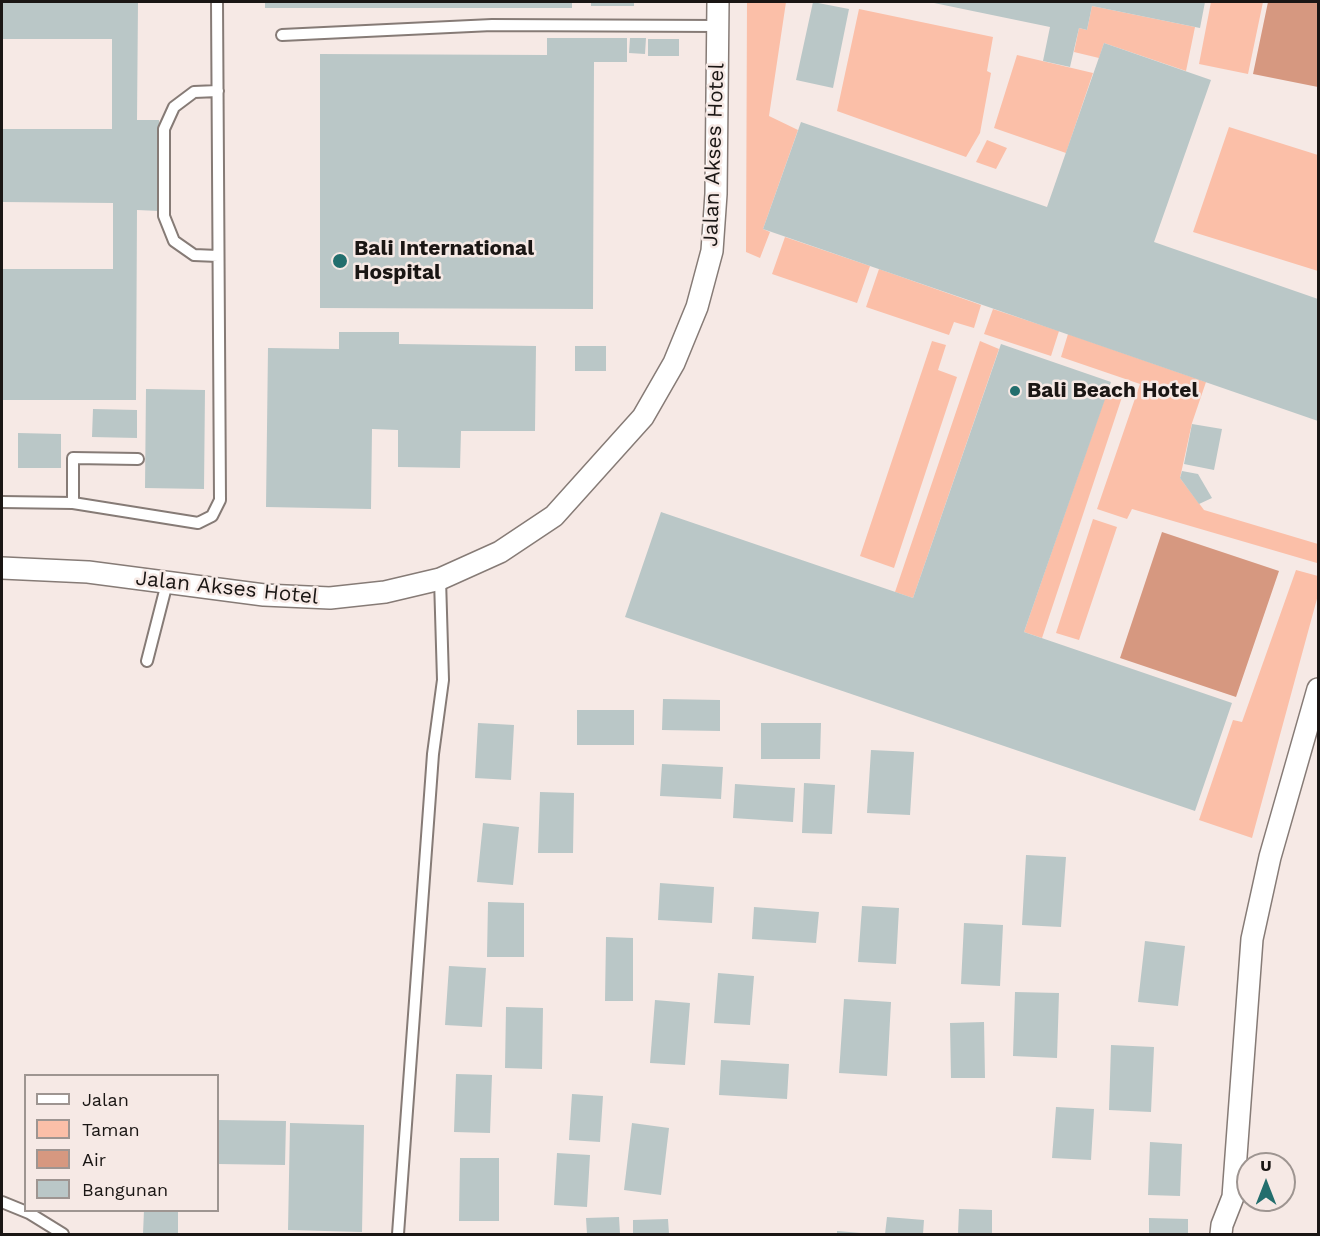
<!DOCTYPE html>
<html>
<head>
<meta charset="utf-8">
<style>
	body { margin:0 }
	#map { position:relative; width:1320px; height:1236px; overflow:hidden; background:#f6e9e5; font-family:"Work Sans",sans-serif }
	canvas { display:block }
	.frame { position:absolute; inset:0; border:3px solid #1a1614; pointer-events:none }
	.legend { position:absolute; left:24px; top:1074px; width:195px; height:138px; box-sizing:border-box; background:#f6e9e5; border:2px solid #9e9591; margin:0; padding:8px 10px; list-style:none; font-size:18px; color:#1a1614 }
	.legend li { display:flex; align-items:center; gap:12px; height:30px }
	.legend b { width:30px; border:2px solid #9e9591 }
	.north { position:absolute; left:1236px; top:1152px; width:60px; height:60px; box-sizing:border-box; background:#f6e9e5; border:2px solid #9e9591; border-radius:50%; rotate:0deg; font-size:16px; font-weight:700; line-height:24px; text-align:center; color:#1a1614 }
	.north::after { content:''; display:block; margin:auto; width:21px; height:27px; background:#236e6d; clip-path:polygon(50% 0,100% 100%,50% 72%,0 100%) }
</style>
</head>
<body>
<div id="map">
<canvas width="1320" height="1236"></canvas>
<div class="frame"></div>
<ul class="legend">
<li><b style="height:8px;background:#fff"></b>Jalan</li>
<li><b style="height:16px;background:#fbbfa8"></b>Taman</li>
<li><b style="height:16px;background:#d69880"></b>Air</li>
<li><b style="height:16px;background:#bac7c7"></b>Bangunan</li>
</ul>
<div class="north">U</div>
</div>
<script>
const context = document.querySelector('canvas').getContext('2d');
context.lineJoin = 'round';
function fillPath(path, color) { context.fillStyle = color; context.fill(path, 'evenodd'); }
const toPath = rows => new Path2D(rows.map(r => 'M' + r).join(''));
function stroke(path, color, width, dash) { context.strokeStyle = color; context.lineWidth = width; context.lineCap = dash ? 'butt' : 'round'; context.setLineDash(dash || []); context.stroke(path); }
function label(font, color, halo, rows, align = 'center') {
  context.font = font + ' "Work Sans",sans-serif'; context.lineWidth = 5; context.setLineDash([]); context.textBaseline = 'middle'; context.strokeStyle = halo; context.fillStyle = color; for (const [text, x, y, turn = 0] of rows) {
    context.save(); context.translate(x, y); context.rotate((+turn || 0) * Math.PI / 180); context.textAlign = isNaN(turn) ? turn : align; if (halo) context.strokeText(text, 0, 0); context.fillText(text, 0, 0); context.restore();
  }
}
const green = toPath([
	[747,2,786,2,769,116,798,130,763,229,770,232,760,258,746,252],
	[1211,2,1263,2,1248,74,1199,64],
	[1092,6,1195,27,1186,71,1104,43,1099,58,1074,52,1079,28,1087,30],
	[859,9,993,37,987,71,991,73,980,133,966,157,837,111],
	[1017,55,1093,73,1066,153,994,128],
	[1229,127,1318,155,1318,271,1193,232],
	[987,140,1007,148,996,169,976,162],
	[785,237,870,266,857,303,772,274],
	[879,269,981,305,974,328,954,322,949,335,866,307],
	[993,309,1059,331,1051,356,984,334],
	[1068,334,1206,382,1192,423,1180,478,1204,510,1318,544,1317,563,1132,509,1127,519,1097,509,1140,384,1061,357],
	[932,341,946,345,938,370,957,377,894,568,860,556],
	[980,341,999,349,913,598,895,592],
	[1109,386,1124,391,1042,638,1024,632],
	[1093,519,1117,527,1079,640,1056,633],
	[1296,570,1318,576,1318,595,1252,838,1199,820,1233,720,1242,722]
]);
const water = toPath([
	[1268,2,1318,2,1318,87,1253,74],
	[1162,532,1279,571,1236,697,1120,658]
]);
const building = toPath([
	[2,2,138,2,137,120,159,120,159,211,137,210,136,400,2,400,2,269,113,269,113,203,2,202,2,129,112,129,112,39,2,39],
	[265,2,572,2,572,8,265,8],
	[591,2,634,2,634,6,591,6],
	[813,2,849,9,833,88,796,80],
	[934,3,934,2,1205,2,1200,28,1092,6,1087,30,1079,28,1070,67,1043,61,1050,27],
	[547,38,627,38,627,62,594,62,593,309,320,308,320,54,547,55],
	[630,38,646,38,645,54,629,53],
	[648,39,679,39,679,56,648,56],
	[1104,43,1211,80,1154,242,1318,299,1318,421,763,229,801,122,1047,207],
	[339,332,399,332,399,344,536,346,535,431,461,431,460,468,398,467,398,430,372,429,371,509,266,507,268,348,339,349],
	[1001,344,1111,382,1024,632,1232,703,1195,811,625,617,661,512,913,598],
	[575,346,606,346,606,371,575,371],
	[146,389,205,390,204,489,145,488],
	[93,409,137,410,137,438,92,437],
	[1192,424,1222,429,1214,470,1184,464],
	[18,433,61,434,61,468,18,468],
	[1182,471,1198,474,1212,498,1199,504,1180,478],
	[663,699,720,700,720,731,662,730],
	[577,710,634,710,634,745,577,745],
	[478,723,514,725,511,780,475,778],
	[761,723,821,723,820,759,761,759],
	[871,750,914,752,910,815,867,813],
	[662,764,723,767,721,799,660,796],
	[804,783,835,785,832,834,802,833],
	[735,784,795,788,793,822,733,818],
	[540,792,574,793,573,853,538,853],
	[483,823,519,827,513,885,477,882],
	[1026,855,1066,857,1061,927,1022,925],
	[660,883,714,887,712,923,658,920],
	[488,902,524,903,524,957,487,957],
	[862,906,899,908,896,964,858,962],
	[754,907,819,912,816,943,752,939],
	[964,923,1003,925,1000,986,961,984],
	[606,937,633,938,633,1001,605,1001],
	[1145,941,1185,946,1178,1006,1138,1002],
	[449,966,486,968,482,1027,445,1025],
	[718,973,754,976,750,1025,714,1023],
	[1015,992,1059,993,1057,1058,1013,1056],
	[844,999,891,1002,887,1076,839,1073],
	[655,1000,690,1003,685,1065,650,1063],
	[506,1007,543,1008,542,1069,505,1068],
	[984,1022,985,1078,951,1078,950,1023],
	[1111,1045,1154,1047,1151,1112,1109,1110],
	[721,1060,789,1064,787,1099,719,1095],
	[456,1074,492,1075,490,1133,454,1132],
	[572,1094,603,1096,600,1142,569,1140],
	[1056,1107,1094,1109,1091,1160,1052,1158],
	[218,1120,286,1121,285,1165,218,1164],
	[290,1123,364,1125,362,1232,288,1230],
	[632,1123,669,1128,661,1195,624,1190],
	[1150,1142,1182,1144,1180,1196,1148,1195],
	[557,1153,590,1155,587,1207,554,1205],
	[460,1158,499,1158,499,1221,459,1221],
	[959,1209,992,1210,992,1234,958,1234],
	[144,1210,178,1210,178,1234,143,1234],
	[619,1217,620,1234,587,1234,586,1218],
	[887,1217,924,1220,923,1234,885,1234],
	[1149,1218,1188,1219,1188,1234,1149,1234],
	[668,1219,669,1234,633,1234,633,1220],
	[837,1231,861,1233,861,1234,837,1234]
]);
const lane = toPath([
	[282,35,492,25,718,26],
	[218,91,194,92,174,107,164,129,164,216,174,241,194,255,218,256],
	[2,502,73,503,198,523,212,516,220,500,217,2],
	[73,503,73,458,138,459],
	[147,661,167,583],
	[2,1202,29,1213,63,1234],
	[398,1234,433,754,443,680,440,579]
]);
const street = toPath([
	[2,568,88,572,264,595,330,598,385,592,440,579,500,552,554,516,643,417,674,363,697,307,712,251,716,194,718,2],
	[1221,1234,1222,1225,1233,1197,1252,939,1270,857,1318,689]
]);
const markers = [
	[340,261,8,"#236e6d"],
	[1015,391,6,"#236e6d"]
];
const streetNames = [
	["Jalan Akses Hotel",714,155,-88],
	["Jalan Akses Hotel",227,588,6]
];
const poiNames = [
	["Bali International",354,249],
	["Hospital",354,273],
	["Bali Beach Hotel",1027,391]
];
fillPath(green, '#fbbfa8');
fillPath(water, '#d69880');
fillPath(building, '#bac7c7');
stroke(lane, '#867b76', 14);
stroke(street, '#867b76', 24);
stroke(lane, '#fff', 10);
stroke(street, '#fff', 21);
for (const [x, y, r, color] of markers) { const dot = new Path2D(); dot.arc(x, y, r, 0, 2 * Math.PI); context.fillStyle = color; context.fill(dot); stroke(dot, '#f6e9e5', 2); }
label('21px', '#1a1614', '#f6e9e5', streetNames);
label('bold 21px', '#1a1614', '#f6e9e5', poiNames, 'left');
</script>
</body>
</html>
